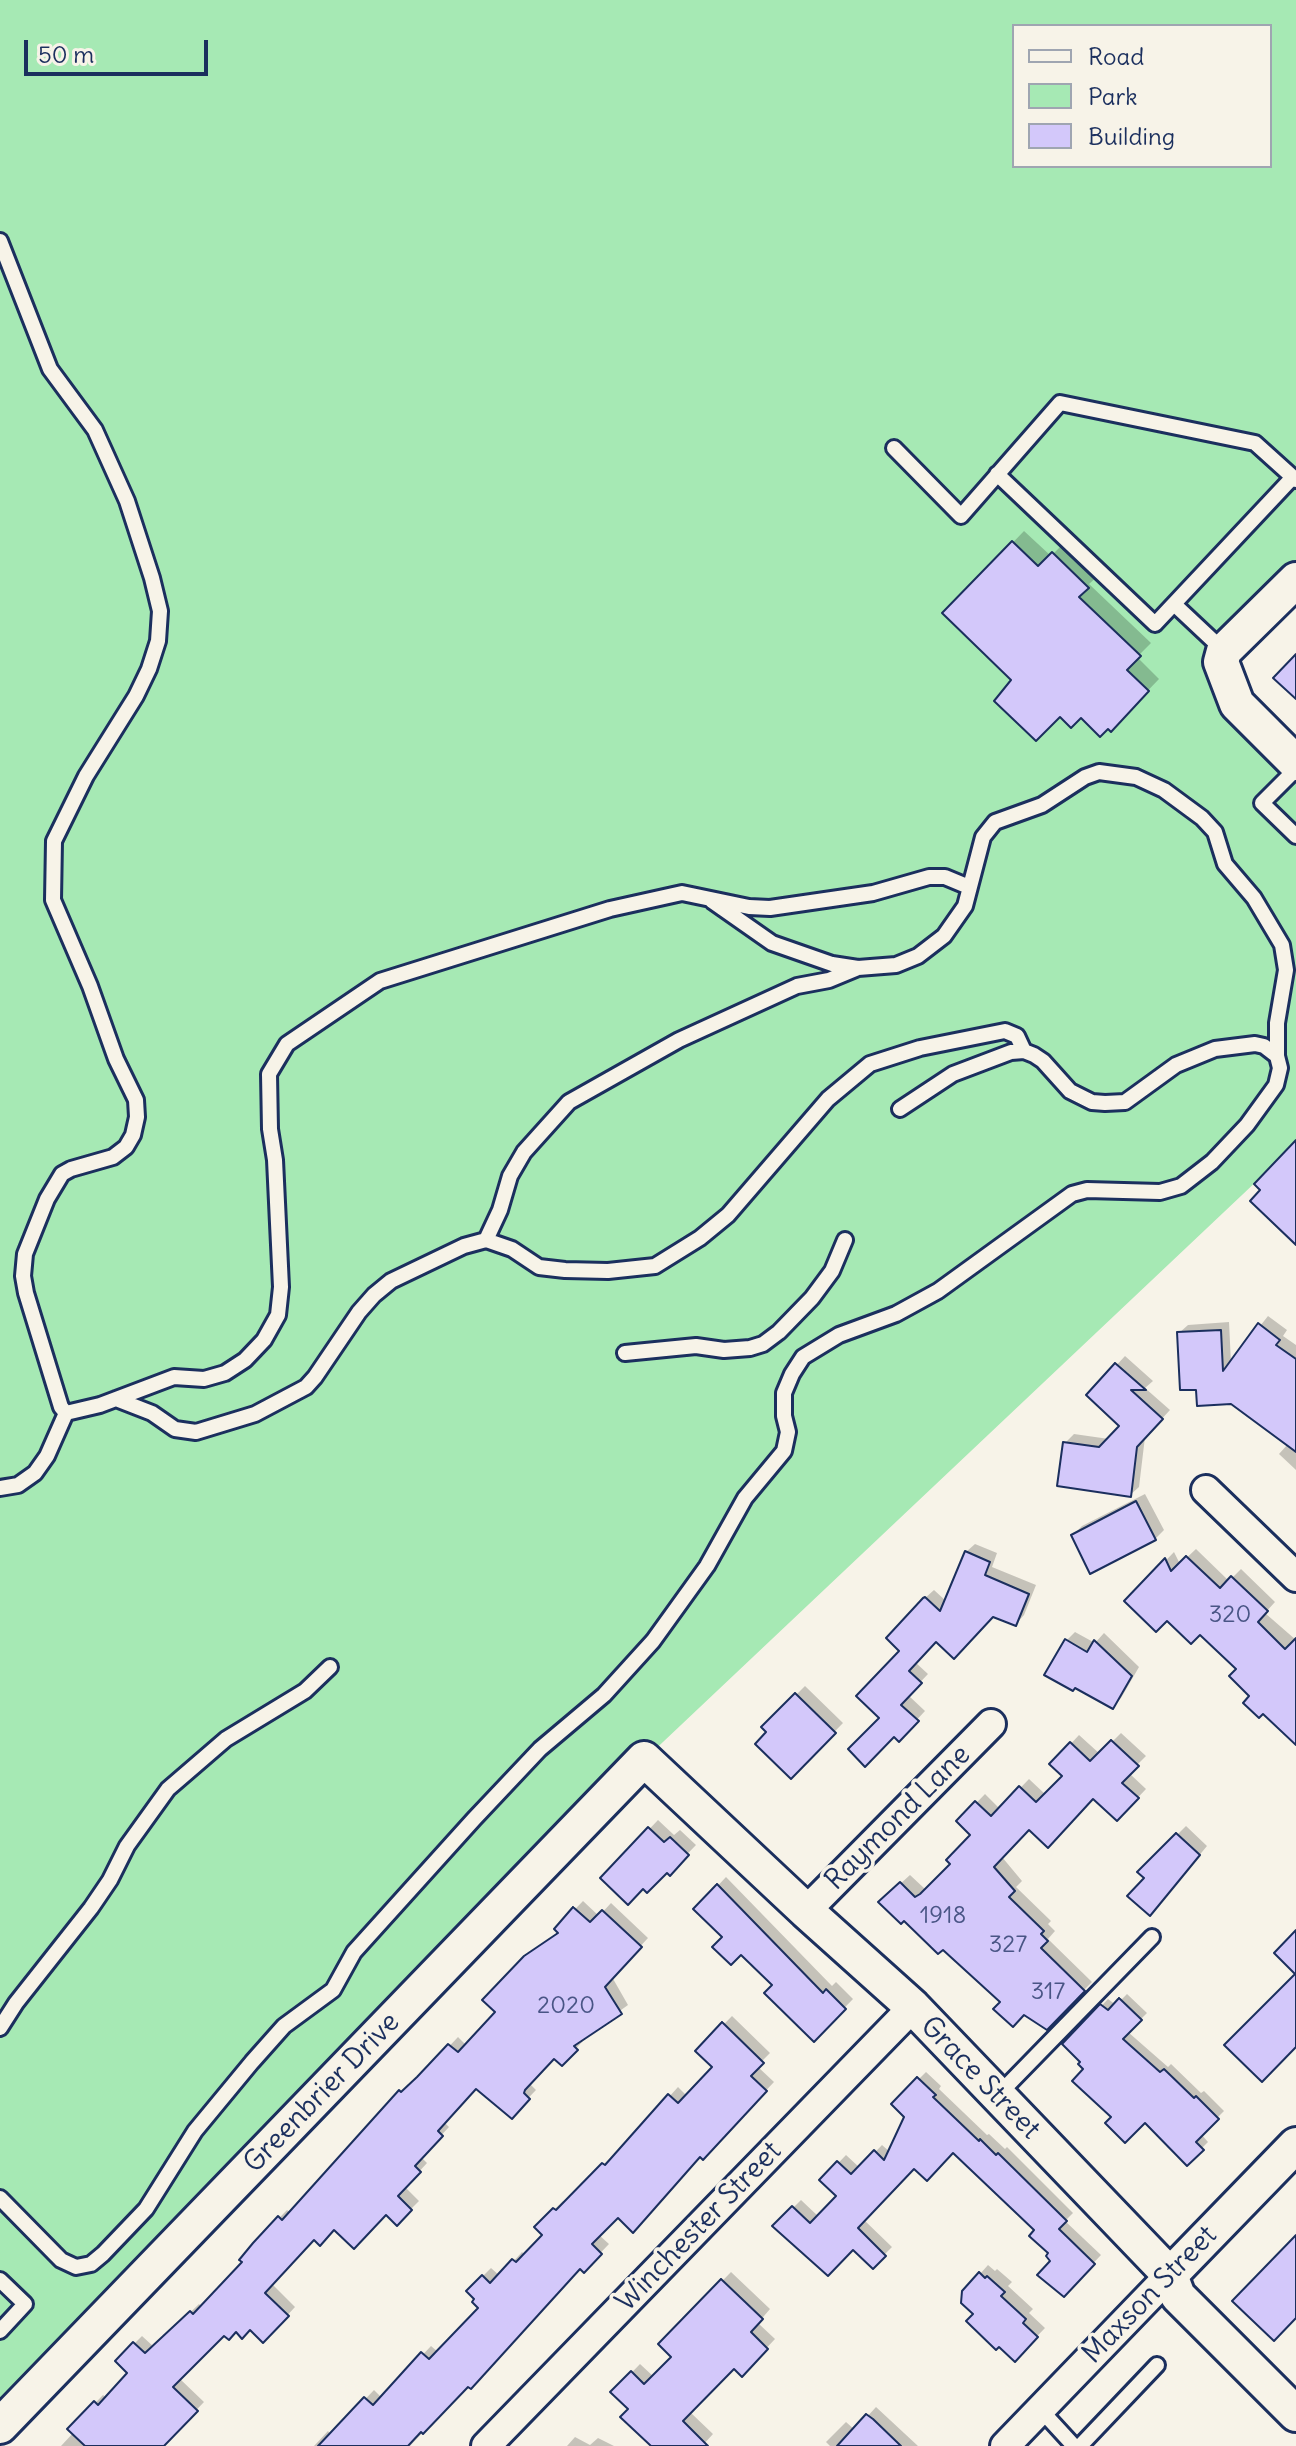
<!DOCTYPE html>
<html>
<head>
<meta charset="utf-8">
<style>
	body { margin:0 }
	#map { position:relative; width:1296px; height:2446px; overflow:hidden; background:#f7f3e8; font-family:Delius,sans-serif }
	canvas { display:block }
	.legend { position:absolute; left:1012px; top:24px; width:260px; height:144px; box-sizing:border-box; background:#f7f3e8; border:2px solid #9fa5b1; margin:0; padding:10px 14px; list-style:none; font-size:24px; color:#1b2f5e }
	.legend li { display:flex; align-items:center; gap:16px; height:40px }
	.legend b { width:40px; border:2px solid #9fa5b1 }
	.scale { position:absolute; left:24px; top:40px; width:184px; height:36px; box-sizing:border-box; border:4px solid #1b2f5e; border-top:0; padding-left:10px; font-size:24px; line-height:28px; white-space:nowrap; color:#1b2f5e; -webkit-text-stroke:6px #f7f3e8; paint-order:stroke }
</style>
</head>
<body>
<div id="map">
<canvas width="1296" height="2446"></canvas>
<ul class="legend">
<li><b style="height:10px;background:#f7f3e8"></b>Road</li>
<li><b style="height:22px;background:#a6e9b4"></b>Park</li>
<li><b style="height:22px;background:#d3c8fa"></b>Building</li>
</ul>
<div class="scale">50 m</div>
</div>
<script>
const context = document.querySelector('canvas').getContext('2d');
context.lineJoin = 'round';
function fillPath(path, color) { context.fillStyle = color; context.fill(path, 'evenodd'); }
const toPath = rows => new Path2D(rows.map(r => 'M' + r).join(''));
function stroke(path, color, width, dash) { context.strokeStyle = color; context.lineWidth = width; context.lineCap = dash ? 'butt' : 'round'; context.setLineDash(dash || []); context.stroke(path); }
function label(font, color, halo, rows, align = 'center') {
  context.font = font + ' Delius,sans-serif'; context.lineWidth = 7; context.setLineDash([]); context.textBaseline = 'middle'; context.strokeStyle = halo; context.fillStyle = color; for (const [text, x, y, turn = 0] of rows) {
    context.save(); context.translate(x, y); context.rotate((+turn || 0) * Math.PI / 180); context.textAlign = isNaN(turn) ? turn : align; if (halo) context.strokeText(text, 0, 0); context.fillText(text, 0, 0); context.restore();
  }
}
const green = toPath([
	[0,0,1296,0,1296,584,1227,666,1296,761,1296,1144,645,1759,0,2427],
	[1014,26,1270,26,1270,166,1014,166]
]);
const shadow = toPath([
	[1024,531,1051,556,1065,542,1099,575,1089,584,1151,643,1137,657,1159,679,1111,729,1014,680,945,613],
	[1268,1316,1287,1330,1283,1336,1296,1345,1296,1470,1279,1454,1288,1444,1231,1402,1198,1388,1179,1333,1188,1325,1229,1322,1231,1363],
	[1125,1356,1153,1381,1145,1388,1170,1410,1145,1437,1139,1487,1130,1495,1065,1443,1074,1434,1109,1439,1122,1425,1089,1395],
	[1145,1494,1164,1530,1155,1539,1073,1535,1082,1526],
	[975,1544,997,1553,992,1567,1036,1585,1024,1615,1016,1624,993,1614,936,1639,915,1662,928,1674,908,1695,925,1711,899,1739,882,1718,902,1650,924,1599,934,1590,946,1601,966,1552],
	[1196,1549,1229,1581,1241,1569,1275,1602,1265,1613,1296,1640,1296,1742,1252,1696,1238,1669,1200,1632,1127,1601,1174,1552,1180,1564],
	[1075,1632,1095,1643,1104,1633,1139,1667,1121,1698,1113,1707,1076,1686,1067,1640],
	[805,1686,843,1723,791,1776,769,1732,764,1727],
	[1121,1733,1146,1756,1129,1773,1146,1789,1126,1810,1093,1797,1029,1828,1002,1857,1022,1881,1016,1887,1051,1921,1048,1924,1055,1931,1048,1939,1092,1982,1047,2027,1003,2002,889,1894,910,1875,925,1889,952,1864,973,1835,959,1821,985,1794,1000,1809,1029,1779,1046,1795,1064,1775,1052,1764,1079,1735,1100,1754],
	[658,1820,674,1835,680,1830,696,1845,669,1873,667,1871,643,1887,603,1878],
	[1186,1826,1207,1846,1158,1905,1147,1878,1140,1872],
	[726,1877,832,1986,836,1982,853,1999,814,2039,775,1985,696,1909],
	[583,1901,599,1916,611,1903,648,1938,612,1977,628,2005,582,2038,584,2040,562,2063,555,2056,530,2084,536,2090,511,2116,476,2087,444,2122,449,2127,421,2157,427,2163,405,2187,419,2201,397,2223,386,2213,335,2228,315,2238,272,2284,295,2307,271,2333,250,2328,224,2333,179,2378,204,2402,162,2446,61,2446,74,2432,70,2429,103,2395,107,2398,130,2373,117,2361,142,2336,154,2347,199,2304,202,2307,244,2262,254,2244,287,2210,291,2213,408,2084,410,2085,424,2073,458,2037,467,2046,497,2012,485,2000,534,1949,559,1932,556,1929],
	[1127,1994,1147,2013,1128,2032,1168,2067,1171,2064,1201,2093,1204,2091,1224,2111,1201,2134,1208,2142,1187,2163,1145,2120,1114,2117,1083,2062,1065,2044,1108,1999,1116,2005],
	[732,2016,770,2053,757,2066,774,2082,703,2157,701,2155,618,2215,599,2235,609,2244,584,2270,580,2267,516,2335,518,2337,470,2387,468,2384,410,2446,314,2446,328,2431,331,2435,374,2390,382,2398,431,2346,438,2352,481,2307,483,2276,491,2268,500,2276,522,2252,525,2255,545,2235,537,2227,563,2201,566,2203,612,2156,614,2158,678,2087,687,2096,715,2067,698,2051],
	[926,2072,941,2086,939,2089,987,2135,989,2134,1005,2149,1007,2147,1073,2213,1065,2221,1101,2255,1064,2294,1051,2253,1037,2230,953,2151,914,2166,863,2219,892,2247,873,2266,853,2248,775,2226,801,2200,819,2217,839,2196,822,2180,846,2155,860,2168,882,2145,890,2152,907,2117,894,2104],
	[988,2265,995,2271,997,2269,1012,2282,1008,2286,1033,2309,1029,2313,1045,2328,1015,2359,976,2314,964,2292],
	[731,2272,770,2309,758,2323,775,2339,742,2374,734,2366,690,2412,713,2434,702,2446,653,2446,631,2409,613,2392,640,2364,654,2377,673,2356,661,2344],
	[876,2407,918,2446,830,2446,826,2442,846,2422,855,2430],
	[575,2437,590,2445,598,2438,614,2446,567,2446]
]);
const building = toPath([
	[1012,541,1038,566,1052,552,1089,588,1079,597,1141,656,1127,670,1149,691,1111,732,1108,729,1100,737,1081,718,1071,728,1060,717,1036,741,994,701,1011,680,942,613,1012,541],
	[1296,654,1296,699,1273,678,1296,654],
	[1296,1140,1296,1245,1250,1201,1260,1190,1254,1184,1296,1140],
	[1258,1323,1280,1340,1276,1345,1296,1359,1296,1452,1231,1404,1197,1406,1196,1390,1180,1390,1177,1332,1221,1330,1223,1371,1258,1323],
	[1115,1363,1146,1390,1131,1390,1163,1419,1137,1447,1131,1497,1057,1486,1063,1442,1099,1447,1119,1426,1086,1395,1115,1363],
	[1136,1501,1156,1540,1090,1574,1071,1535,1136,1501],
	[965,1551,990,1562,985,1575,1029,1594,1016,1626,993,1617,954,1659,936,1642,909,1671,922,1683,901,1705,919,1721,899,1742,894,1737,865,1767,848,1749,879,1718,856,1696,899,1651,886,1638,923,1598,925,1597,940,1611,965,1551],
	[1186,1556,1220,1588,1231,1576,1268,1611,1258,1622,1285,1649,1296,1638,1296,1745,1263,1714,1259,1718,1243,1703,1249,1696,1229,1676,1236,1669,1200,1635,1191,1644,1167,1621,1156,1632,1124,1601,1165,1558,1171,1571,1186,1556],
	[1065,1639,1087,1652,1094,1640,1132,1676,1113,1709,1075,1688,1073,1691,1044,1675,1065,1639],
	[795,1693,836,1733,791,1779,755,1744,766,1732,761,1727,795,1693],
	[1111,1740,1139,1766,1122,1783,1139,1798,1117,1821,1093,1799,1048,1848,1029,1830,994,1867,1015,1891,1009,1897,1044,1931,1041,1934,1048,1941,1041,1948,1085,1991,1047,2030,1024,2015,1013,2027,993,2009,1000,2002,943,1950,938,1954,904,1921,901,1924,878,1902,900,1882,915,1897,920,1894,950,1864,946,1860,970,1835,956,1821,975,1801,991,1816,1019,1786,1036,1802,1062,1776,1049,1764,1070,1742,1090,1761,1111,1740],
	[648,1827,664,1842,670,1837,689,1855,670,1876,667,1873,647,1893,643,1889,628,1905,600,1878,648,1827],
	[1176,1833,1200,1855,1150,1916,1127,1896,1144,1878,1137,1872,1176,1833],
	[717,1884,823,1993,826,1989,846,2009,814,2042,764,1993,772,1985,741,1955,731,1965,712,1947,722,1937,693,1909,717,1884],
	[573,1907,590,1922,602,1910,642,1947,605,1987,622,2014,574,2046,578,2050,562,2066,554,2059,525,2090,524,2093,530,2099,512,2119,476,2089,438,2131,443,2136,415,2166,421,2172,398,2196,412,2210,397,2226,386,2215,354,2249,334,2230,320,2246,314,2240,265,2293,289,2316,263,2343,250,2330,242,2339,236,2332,229,2340,224,2336,173,2387,198,2411,164,2446,85,2446,67,2429,94,2401,98,2405,127,2373,115,2361,133,2342,145,2353,190,2311,193,2314,242,2262,239,2260,253,2243,278,2216,282,2220,399,2090,401,2092,417,2077,448,2044,458,2052,495,2012,482,2000,524,1956,558,1933,554,1929,573,1907],
	[1296,1930,1296,2047,1262,2082,1224,2045,1295,1974,1274,1953,1296,1930],
	[1119,1998,1142,2020,1123,2039,1160,2072,1164,2069,1194,2098,1196,2096,1219,2119,1196,2142,1204,2150,1187,2166,1145,2123,1125,2143,1105,2123,1111,2117,1072,2081,1083,2069,1078,2064,1080,2062,1062,2044,1100,2004,1108,2010,1119,1998],
	[722,2022,764,2063,751,2076,767,2091,703,2160,700,2157,633,2233,618,2218,592,2244,602,2254,584,2273,580,2269,471,2389,468,2387,423,2434,421,2432,408,2446,318,2446,364,2397,373,2405,421,2352,429,2359,478,2308,472,2302,474,2299,466,2291,482,2275,490,2283,512,2259,516,2262,542,2235,534,2227,553,2208,556,2210,602,2163,605,2165,668,2094,678,2103,712,2067,695,2051,722,2022],
	[917,2077,936,2095,933,2097,979,2141,980,2139,996,2155,998,2153,1067,2221,1059,2229,1095,2264,1064,2297,1037,2275,1050,2261,1046,2256,1048,2253,1029,2236,1034,2230,953,2153,927,2181,914,2169,858,2228,886,2256,873,2269,853,2250,828,2276,772,2226,792,2206,810,2223,836,2196,819,2180,837,2161,851,2174,874,2150,884,2160,904,2117,891,2104,917,2077],
	[1296,2235,1296,2318,1274,2341,1232,2301,1296,2235],
	[979,2272,985,2278,987,2276,1005,2292,1001,2296,1026,2319,1023,2323,1038,2337,1015,2362,999,2347,996,2350,966,2321,973,2314,961,2303,962,2291,979,2272],
	[721,2279,763,2319,751,2332,768,2349,742,2377,734,2369,683,2421,708,2446,651,2446,620,2417,628,2409,610,2392,631,2371,644,2384,671,2357,658,2344,721,2279],
	[866,2414,873,2419,901,2446,837,2446,866,2414]
]);
const service = toPath([
	[0,241,50,369,95,430,127,501,152,578,160,611,158,641,149,669,136,696,86,776,54,841,53,900,90,986,116,1059,136,1100,137,1117,133,1135,126,1147,113,1157,71,1169,62,1174,47,1199,25,1254,23,1276,26,1293,61,1407,66,1413],
	[894,448,961,516,1060,403,1255,443,1296,480],
	[997,474,1155,624,1293,477],
	[1174,604,1223,650],
	[1296,769,1262,803,1296,836],
	[712,901,772,943,832,964,858,968],
	[900,1109,953,1074,1011,1052,1024,1051,1034,1055,1043,1061,1070,1091,1092,1102,1105,1103,1125,1102,1176,1065,1215,1049,1255,1044,1264,1046,1277,1056],
	[625,1353,696,1346,724,1350,750,1348,763,1344,779,1332,812,1298,832,1271,845,1240],
	[116,1399,152,1413,175,1429,196,1432,255,1414,306,1387,315,1377,359,1312,374,1295,391,1281,464,1246,486,1240,512,1249,539,1267,565,1270,608,1271,655,1266,700,1238,728,1215,828,1099,870,1064,920,1048,1005,1031,1017,1036,1024,1051],
	[66,1413,100,1405,174,1377,204,1379,225,1373,245,1360,264,1340,278,1315,281,1287,275,1160,270,1129,269,1074,287,1044,380,981,610,909,682,893,749,907,770,908,873,893,929,877,945,877,969,887],
	[0,1488,18,1485,35,1473,47,1456,66,1413],
	[0,2028,16,2003,91,1908,110,1880,127,1846,168,1789,226,1739,305,1691,330,1667],
	[998,2095,1152,1937],
	[0,2198,61,2260,76,2267,91,2264,103,2254,146,2209,195,2131,252,2062,284,2026,333,1990,354,1952,474,1819,540,1749,604,1695,653,1641,707,1566,745,1498,784,1451,788,1432,784,1416,784,1393,792,1374,803,1357,839,1335,896,1314,938,1291,1072,1194,1087,1190,1160,1192,1181,1186,1212,1162,1247,1125,1276,1085,1280,1068,1277,1056,1277,1023,1286,970,1282,945,1254,898,1225,864,1215,832,1202,818,1164,790,1136,777,1099,772,1085,777,1042,805,995,822,983,837,965,906,944,936,918,956,896,965,858,968,829,980,797,986,679,1040,569,1102,524,1152,510,1176,500,1210,486,1240],
	[0,2280,25,2304,0,2331],
	[1040,2409,1074,2446],
	[1080,2446,1157,2365]
]);
const minor = toPath([
	[1206,1490,1296,1577],
	[806,1911,991,1724],
	[486,2446,913,2007],
	[1005,2446,1170,2275]
]);
const tertiary = toPath([
	[1296,580,1224,651,1221,662,1237,704,1296,763],
	[1170,2275,1296,2145],
	[0,2426,644,1759,806,1911,913,2007,1170,2275,1178,2296,1296,2414]
]);
const numberNames = [
	["320",1230,1615],
	["1918",943,1916],
	["327",1008,1945],
	["317",1048,1992],
	["2020",566,2006]
];
const streetNames = [
	["Raymond Lane",898,1818,-45],
	["Grace Street",980,2078,46],
	["Greenbrier Drive",322,2093,-46],
	["Winchester Street",699,2227,-46],
	["Maxson Street",1150,2295,-46]
];
fillPath(green, '#a6e9b4');
fillPath(shadow, '#0003');
fillPath(building, '#d3c8fa');
stroke(building, '#1b2f5e', 2);
stroke(service, '#1b2f5e', 20);
stroke(minor, '#1b2f5e', 34);
stroke(tertiary, '#1b2f5e', 40);
stroke(service, '#f7f3e8', 14);
stroke(minor, '#f7f3e8', 28);
stroke(tertiary, '#f7f3e8', 34);
label('24px', '#495585', null, numberNames);
label('28px', '#1b2f5e', '#f7f3e8', streetNames);
</script>
</body>
</html>
